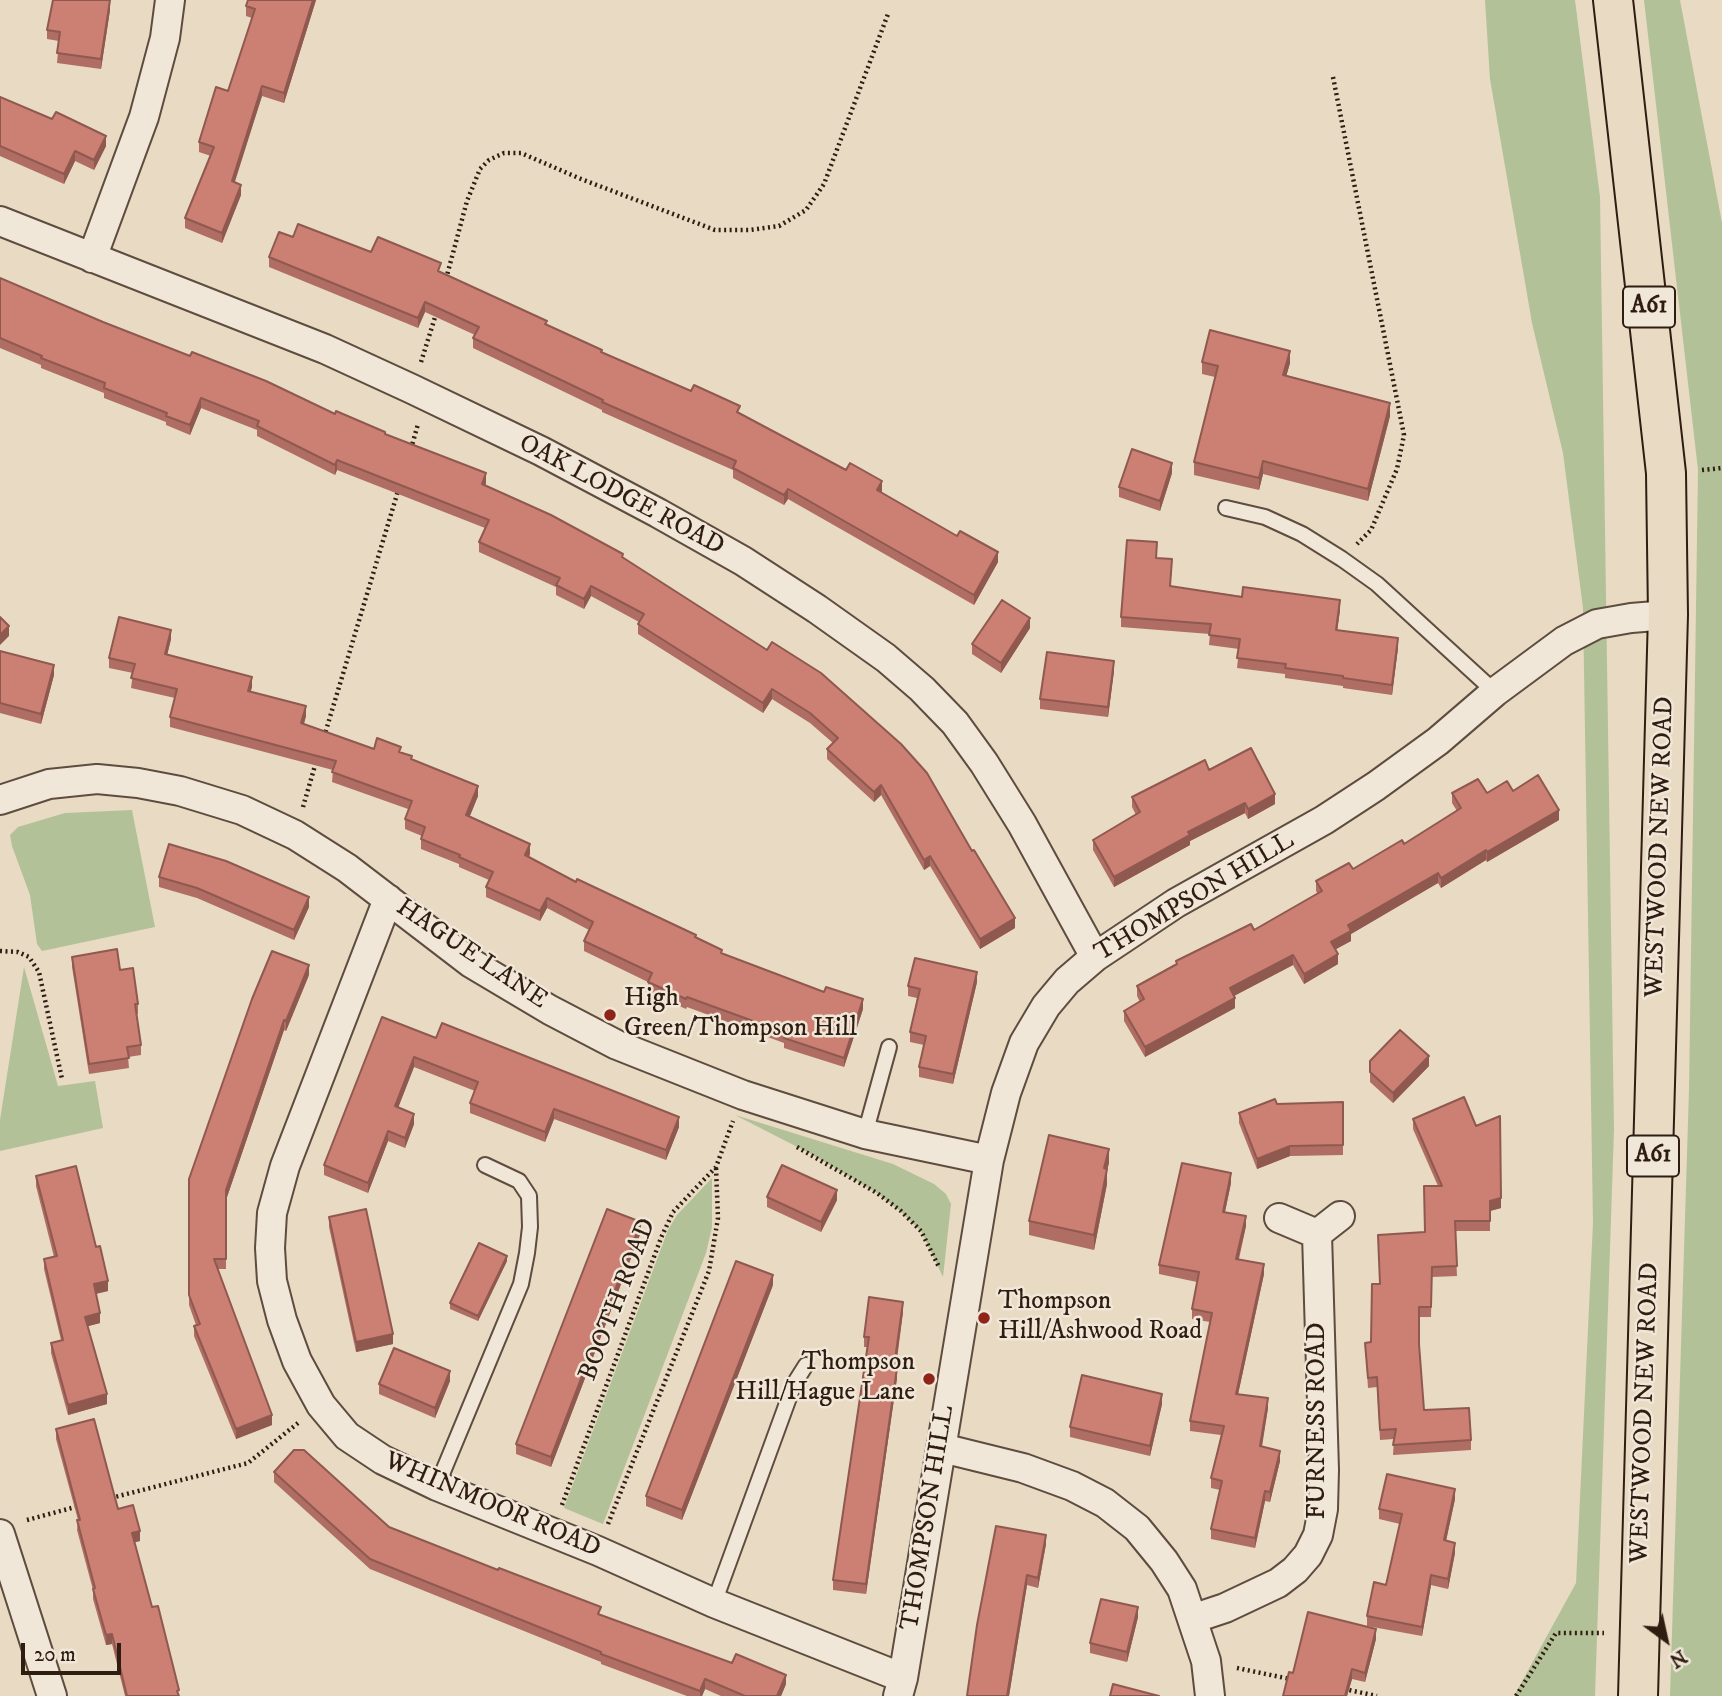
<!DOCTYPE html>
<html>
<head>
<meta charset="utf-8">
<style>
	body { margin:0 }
	#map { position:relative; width:1722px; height:1696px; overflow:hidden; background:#e8dac3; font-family:"IM FELL DW Pica",serif }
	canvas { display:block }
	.north { position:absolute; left:1631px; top:1605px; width:70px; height:70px; -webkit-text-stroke:5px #f0e7d8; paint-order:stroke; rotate:147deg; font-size:19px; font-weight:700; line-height:28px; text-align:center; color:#301d12 }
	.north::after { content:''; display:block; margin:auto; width:24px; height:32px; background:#301d12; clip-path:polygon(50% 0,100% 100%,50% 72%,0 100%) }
	.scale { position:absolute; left:21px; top:1643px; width:100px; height:32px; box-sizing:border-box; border:4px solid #301d12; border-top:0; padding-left:9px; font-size:21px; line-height:24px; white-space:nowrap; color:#301d12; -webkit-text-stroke:5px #f0e7d8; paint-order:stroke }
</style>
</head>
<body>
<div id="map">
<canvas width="1722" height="1696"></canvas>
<div class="north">N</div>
<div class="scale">20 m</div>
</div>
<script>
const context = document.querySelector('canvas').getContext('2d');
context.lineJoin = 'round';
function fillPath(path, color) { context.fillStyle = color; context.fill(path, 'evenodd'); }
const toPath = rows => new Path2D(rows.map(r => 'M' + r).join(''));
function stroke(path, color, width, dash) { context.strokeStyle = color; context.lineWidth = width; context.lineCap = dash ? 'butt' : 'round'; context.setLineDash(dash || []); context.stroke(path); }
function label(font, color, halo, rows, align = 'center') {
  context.font = font + ' "IM FELL DW Pica",serif'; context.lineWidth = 5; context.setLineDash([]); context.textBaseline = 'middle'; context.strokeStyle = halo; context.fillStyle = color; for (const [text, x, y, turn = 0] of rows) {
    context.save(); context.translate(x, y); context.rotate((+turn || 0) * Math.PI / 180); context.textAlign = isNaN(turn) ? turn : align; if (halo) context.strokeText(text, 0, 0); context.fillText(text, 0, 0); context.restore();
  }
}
const green = toPath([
	[1485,0,1575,0,1600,197,1614,1129,1595,1696,1514,1696,1576,1583,1593,1223,1583,608,1563,453,1532,323,1490,79],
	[1644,0,1680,0,1722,223,1722,1696,1670,1696,1689,1090,1698,470],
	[132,810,155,927,42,951,37,944,30,895,12,846,10,835,18,827,65,813],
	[24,967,58,1086,95,1081,103,1128,0,1151,0,1120],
	[735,1115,893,1164,934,1184,946,1194,951,1204,943,1277,921,1231,900,1211,877,1193,811,1154],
	[712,1178,712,1227,706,1253,603,1524,564,1508,668,1230,677,1215]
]);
const path = toPath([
	[1333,77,1404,435,1397,469,1371,530,1357,544],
	[446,279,467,201,480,169,489,160,504,153,521,153,581,179,715,230,750,230,779,226,806,210,824,184,888,14],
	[421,362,436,314],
	[411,449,418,424],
	[1702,470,1722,468],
	[324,737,398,491],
	[303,807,316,762],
	[0,951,18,952,29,957,39,972,62,1079],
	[797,1147,877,1193,901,1211,921,1231,939,1267],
	[111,1498,248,1463,298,1423],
	[562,1505,661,1238,673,1212,716,1167,733,1121],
	[27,1520,79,1506],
	[608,1524,709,1271,718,1218,716,1168],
	[1237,1668,1290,1679],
	[1344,1689,1377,1696],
	[1516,1696,1556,1633,1604,1633]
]);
const service = toPath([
	[1226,508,1265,517,1302,534,1342,559,1377,584,1495,692],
	[865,1134,889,1047],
	[437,1486,521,1284,527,1253,530,1227,529,1196,519,1181,485,1165],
	[714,1603,794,1384,806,1365]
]);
const minor = toPath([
	[0,221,325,349,412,389,541,451,658,513,743,561,817,609,886,658,922,689,955,723,984,763,1022,824,1095,957],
	[92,258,144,117,165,38,170,0],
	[0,800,49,784,97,779,138,783,180,791,242,810,295,835,347,868,471,963,550,1010,617,1045,743,1095,865,1134,989,1160],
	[388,899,285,1166,272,1213,270,1248,272,1281,282,1320,297,1361,321,1405,347,1436,383,1460,437,1486,598,1551,714,1603,903,1678],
	[1279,1218,1317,1234,1340,1216],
	[942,1448,1023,1468,1072,1486,1105,1503,1137,1528,1164,1561,1182,1589,1206,1661,1210,1696],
	[0,1534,52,1696],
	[1192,1619,1225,1608,1278,1583,1295,1570,1308,1555,1318,1535,1323,1509,1324,1470,1317,1234],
	[898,1696,903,1678,989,1160,1006,1093,1024,1043,1046,1006,1067,981,1095,957,1176,903,1324,820,1376,786,1438,741,1495,692,1564,641,1597,624,1631,618,1668,615]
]);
const trunk = toPath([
	[1613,0,1666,473,1668,615,1638,1696]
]);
const wall = toPath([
	[248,0,316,0,284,103,262,96,234,182,241,195,222,243,185,228,185,218,211,156,199,152,199,142,228,91,252,18,246,16,246,6],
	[110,10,101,69,57,63,59,41,47,39,47,30],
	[0,97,106,146,94,170,75,161,64,184,0,156],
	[293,237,371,252,441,273,602,352,740,413,882,491,881,493,998,562,974,605,788,499,784,505,733,478,733,470,602,412,602,410,473,348,473,338,475,335,425,312,418,328,269,267,269,257],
	[0,278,103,322,385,434,486,483,485,485,623,558,767,650,1015,928,980,949,930,866,924,870,881,795,874,802,827,759,827,749,833,743,810,723,772,699,763,713,638,634,638,624,639,622,591,596,584,609,556,595,556,587,479,552,479,542,485,528,337,470,335,475,257,436,257,430,201,408,190,435,166,425,166,422,104,398,104,393,41,368,41,365,0,348],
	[1202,362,1290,363,1286,376,1390,416,1368,501,1263,474,1259,490,1194,475,1194,462,1215,377,1202,374],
	[1172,473,1160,511,1119,497,1119,487],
	[1157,558,1172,569,1170,586,1340,610,1337,630,1398,648,1392,695,1343,688,1343,686,1285,678,1285,674,1237,668,1239,649,1209,645,1210,634,1121,627,1121,617],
	[1030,628,1001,673,972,654,972,644],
	[171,639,167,655,252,687,250,692,306,716,304,724,374,749,401,753,478,796,470,816,530,854,529,857,576,882,696,938,722,954,863,1009,844,1067,784,1048,784,1043,687,1007,686,1009,648,992,648,982,584,951,584,941,589,930,547,908,540,921,486,897,486,887,489,880,459,867,459,864,421,849,421,839,422,836,405,829,405,819,408,809,332,782,333,770,170,727,170,717,175,698,131,688,133,673,109,668,109,658],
	[0,651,54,675,41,724,0,713],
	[1114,671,1108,717,1040,709,1040,699],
	[1209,770,1275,804,1248,819,1245,813,1190,841,1190,845,1114,887,1093,850,1093,840,1136,815,1132,807,1132,797],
	[1513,791,1559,820,1487,862,1486,860,1441,888,1438,883,1351,934,1351,941,1335,949,1338,964,1304,984,1293,965,1234,996,1235,1008,1145,1057,1124,1021,1124,1011,1140,1002,1137,996,1137,986,1176,964,1176,961,1254,930,1318,894,1316,891,1316,881,1353,869,1404,844,1457,811,1452,803,1452,793,1487,793],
	[159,877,309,907,294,940,197,898,159,887],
	[72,957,120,970,138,1004,138,1014,136,1014,141,1045,141,1055,128,1057,129,1068,89,1074,72,967],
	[309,975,286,1031,284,1030,226,1200,226,1269,218,1269,272,1425,236,1439,194,1336,194,1326,196,1325,189,1305,189,1179],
	[977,982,953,1084,919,1077,919,1067,924,1045,910,1042,910,1032,917,998,908,996,908,986],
	[382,1017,436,1038,679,1127,666,1160,554,1119,545,1142,470,1113,470,1103,475,1091,414,1067,398,1107,414,1124,405,1148,388,1141,368,1193,324,1175,324,1165],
	[1370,1061,1429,1066,1393,1103,1370,1082],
	[1343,1102,1343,1155,1290,1156,1257,1169,1239,1123,1239,1113,1277,1104],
	[1413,1119,1501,1208,1490,1211,1490,1231,1455,1231,1457,1276,1432,1277,1431,1317,1419,1317,1419,1346,1424,1410,1471,1440,1471,1450,1393,1455,1394,1439,1380,1440,1377,1387,1368,1388,1365,1343,1371,1342,1380,1284,1378,1235,1425,1232,1438,1186,1413,1129],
	[1109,1163,1107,1169,1107,1184,1094,1250,1029,1235,1029,1221],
	[36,1176,108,1291,96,1294,100,1323,88,1326,107,1404,68,1415,51,1353,51,1343,61,1340,44,1269,44,1259,54,1257,36,1186],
	[1231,1183,1225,1212,1246,1226,1239,1259,1264,1274,1238,1394,1268,1408,1262,1447,1280,1461,1270,1502,1265,1501,1255,1548,1211,1539,1211,1529,1220,1490,1211,1488,1211,1478,1221,1435,1190,1431,1190,1421,1210,1322,1192,1319,1192,1309,1197,1282,1159,1274,1159,1265],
	[767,1197,837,1200,821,1232,767,1207],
	[329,1217,393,1344,356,1352,329,1227],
	[641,1232,551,1467,516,1454,516,1444],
	[507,1261,478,1321,450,1309,450,1303],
	[773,1285,682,1520,646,1506,646,1496],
	[903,1312,896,1368,897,1378,866,1594,833,1590,833,1580,867,1347,864,1347,864,1337],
	[450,1381,435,1418,379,1394,379,1384],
	[1162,1404,1150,1456,1070,1437,1070,1427],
	[56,1429,118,1509,140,1541,134,1542,152,1607,179,1696,125,1696,112,1644,106,1645,93,1599,93,1590,77,1530,78,1520,56,1439],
	[274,1472,389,1527,601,1615,786,1684,781,1696,721,1696,705,1689,702,1696,687,1696,601,1664,601,1662,370,1569,274,1482],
	[1455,1499,1446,1541,1455,1553,1448,1589,1431,1585,1422,1636,1367,1626,1367,1616,1386,1585,1400,1524,1379,1519,1379,1509],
	[1046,1544,1038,1588,1027,1585,1009,1696,977,1625],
	[1138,1617,1127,1662,1090,1653,1090,1643],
	[1376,1639,1365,1682,1352,1679,1347,1696,1283,1696,1293,1673]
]);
const shadedWall = toPath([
	[110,0,110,10,101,69,101,59],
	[313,0,316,0,284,103,284,93],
	[262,86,262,96,232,191,232,181],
	[106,136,106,146,94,170,94,160],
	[75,151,75,161,64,184,64,174],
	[241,185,241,195,222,243,222,233],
	[425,302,425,312,418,328,418,318],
	[1290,351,1290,363,1283,388,1283,375],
	[201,398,201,408,190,435,190,425],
	[1390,403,1390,416,1368,501,1368,489],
	[337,460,337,470,335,475,335,465],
	[1263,461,1263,474,1259,490,1259,478],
	[1172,463,1172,473,1160,511,1160,501],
	[486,473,486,483,482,494,482,484],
	[882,481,882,491,877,500,877,490],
	[788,489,788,499,784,505,784,495],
	[998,552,998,562,974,605,974,595],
	[591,586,591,596,584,609,584,599],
	[1340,600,1340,610,1336,640,1336,630],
	[1030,618,1030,628,1001,673,1001,663],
	[9,626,9,636,0,645,0,635],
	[171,630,171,639,165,664,165,654],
	[1398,638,1398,648,1392,695,1392,685],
	[1114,661,1114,671,1108,717,1108,707],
	[54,665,54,675,41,724,41,714],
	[252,677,252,687,248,701,248,691],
	[772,689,772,699,763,713,763,703],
	[306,706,306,716,301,733,301,723],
	[881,785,881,795,874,802,874,792],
	[478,786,478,796,466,825,466,815],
	[1275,794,1275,804,1248,819,1248,809],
	[1245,803,1245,813,1190,841,1190,845,1114,887,1114,877,1188,832],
	[1559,810,1559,820,1487,862,1487,852],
	[530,844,530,854,525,865,525,855],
	[1486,850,1486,860,1441,888,1441,878],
	[930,856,930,866,924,870,924,860],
	[1438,873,1438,883,1351,934,1351,941,1331,952,1331,942,1348,925],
	[309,897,309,907,294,940,294,930],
	[547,898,547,908,540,921,540,911],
	[1015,918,1015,928,980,949,980,939],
	[1338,954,1338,964,1304,984,1304,974],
	[1293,955,1293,965,1230,998,1230,988],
	[309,965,309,975,286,1031,286,1021],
	[977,972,977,982,953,1084,953,1074],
	[1235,998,1235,1008,1145,1057,1145,1047],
	[863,999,863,1009,844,1067,844,1058],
	[284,1020,284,1030,226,1200,226,1190],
	[1429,1056,1429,1066,1393,1103,1393,1093],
	[414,1057,414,1067,395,1116,395,1106],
	[554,1109,554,1119,545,1142,545,1132],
	[414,1114,414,1124,405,1148,405,1138],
	[679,1117,679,1127,666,1160,666,1150],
	[388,1131,388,1141,368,1193,368,1183],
	[1290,1146,1290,1156,1257,1169,1257,1159],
	[1109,1149,1109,1163,1104,1182,1104,1168],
	[1107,1169,1107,1184,1094,1250,1094,1235],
	[1231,1173,1231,1183,1223,1221,1223,1212],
	[837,1190,837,1200,821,1232,821,1222],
	[1501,1198,1501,1208,1490,1211,1490,1201],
	[1246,1216,1246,1226,1236,1268,1236,1259],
	[641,1222,641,1232,551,1467,551,1457],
	[507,1256,507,1261,478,1321,478,1316],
	[1264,1264,1264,1274,1236,1404,1236,1394],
	[773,1275,773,1285,682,1520,682,1510],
	[108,1281,108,1291,94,1294,94,1284],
	[903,1302,903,1312,894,1377,894,1367],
	[100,1313,100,1323,85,1327,85,1317],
	[393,1334,393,1344,356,1352,356,1342],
	[897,1368,897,1378,866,1594,866,1584],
	[450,1371,450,1381,435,1418,435,1408],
	[107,1394,107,1404,68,1415,68,1405],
	[1162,1394,1162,1404,1150,1456,1150,1446],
	[1268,1398,1268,1408,1260,1456,1260,1446],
	[272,1415,272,1425,236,1439,236,1429],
	[1280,1451,1280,1461,1270,1502,1270,1492],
	[1455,1489,1455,1499,1444,1550,1444,1540],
	[1265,1491,1265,1501,1255,1548,1255,1538],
	[140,1531,140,1541,132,1543,132,1533],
	[1046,1535,1046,1544,1038,1588,1038,1578],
	[1455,1543,1455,1553,1448,1589,1448,1579],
	[1027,1575,1027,1585,1009,1696,1007,1696],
	[1431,1575,1431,1585,1422,1636,1422,1627],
	[1138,1607,1138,1617,1127,1662,1127,1652],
	[1376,1629,1376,1639,1365,1682,1365,1673],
	[112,1634,112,1644,106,1645,106,1635],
	[1352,1669,1352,1679,1347,1696,1345,1696],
	[786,1675,786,1684,781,1696,777,1696],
	[705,1679,705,1689,702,1696,700,1696,700,1691]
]);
const building = toPath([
	[53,0,110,0,101,59,57,53,60,32,47,30,53,0],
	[248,0,313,0,284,93,262,86,232,181,241,185,222,233,185,218,214,147,199,142,216,87,228,91,255,9,246,6,248,0],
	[0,97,52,119,56,112,106,136,94,160,75,151,64,174,0,146,0,97],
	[298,224,371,252,378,237,441,263,438,271,547,321,545,324,602,350,601,352,691,391,694,385,740,406,737,412,846,470,850,463,882,481,877,490,957,536,960,531,998,552,974,595,788,489,784,495,733,468,736,461,602,402,603,400,473,338,479,327,425,302,418,318,269,257,279,232,293,237,298,224],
	[0,278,103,322,190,356,192,352,266,381,335,414,336,411,385,432,385,434,486,473,482,484,551,515,623,554,622,557,767,650,772,642,821,673,901,744,927,773,972,851,974,850,1015,918,980,939,930,856,924,860,881,785,874,792,827,749,838,738,810,713,772,689,763,703,638,624,644,614,591,586,584,599,556,585,560,578,479,542,489,520,337,460,335,465,257,426,259,421,201,398,190,425,166,416,167,413,104,388,105,383,41,358,42,356,0,338,0,278],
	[1210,330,1290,351,1283,375,1390,403,1368,489,1263,461,1259,478,1194,462,1218,366,1202,362,1210,330],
	[1132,449,1172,463,1160,501,1119,487,1132,449],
	[1127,540,1157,542,1156,558,1172,559,1170,586,1242,597,1243,587,1340,600,1336,630,1398,638,1392,685,1343,678,1343,676,1285,668,1286,664,1237,658,1240,639,1209,635,1211,624,1121,617,1127,540],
	[1002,600,1030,618,1001,663,972,644,1002,600],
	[0,617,9,626,0,635,0,617],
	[119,617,171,630,165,654,252,677,248,691,306,706,301,723,374,749,377,738,401,747,399,752,412,756,411,759,478,786,466,815,530,844,525,855,576,882,577,879,696,935,695,937,722,950,721,953,824,992,826,987,863,999,844,1058,784,1038,786,1033,687,997,686,999,648,982,652,973,584,941,593,922,547,898,540,911,486,887,493,872,459,857,460,855,421,839,425,827,405,819,412,801,332,772,336,761,170,717,177,689,131,678,135,664,109,658,119,617],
	[0,651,54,665,41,714,0,703,0,651],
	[1047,652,1114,661,1108,707,1040,699,1047,652],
	[1251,748,1275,794,1248,809,1245,803,1188,832,1190,835,1114,877,1093,840,1140,812,1132,797,1205,760,1209,770,1251,748],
	[1538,775,1559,810,1487,852,1486,850,1441,878,1438,873,1348,925,1351,931,1331,942,1338,954,1304,974,1293,955,1230,988,1235,998,1145,1047,1124,1011,1144,999,1137,986,1177,964,1176,961,1251,924,1254,930,1322,891,1316,881,1349,863,1353,869,1402,840,1404,844,1461,808,1452,793,1478,779,1487,793,1507,781,1513,791,1538,775],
	[169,844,226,861,309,897,294,930,197,888,159,877,169,844],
	[117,949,120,970,133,968,138,1004,135,1004,141,1045,127,1047,129,1058,89,1064,72,957,117,949],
	[272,951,309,965,286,1021,284,1020,226,1190,226,1259,214,1259,272,1415,236,1429,194,1326,200,1324,189,1295,189,1179,252,999,272,951],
	[915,958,977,972,953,1074,919,1067,926,1036,910,1032,920,989,908,986,915,958],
	[382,1017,436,1038,442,1023,679,1117,666,1150,554,1109,545,1132,470,1103,478,1082,414,1057,395,1106,414,1114,405,1138,388,1131,368,1183,324,1165,382,1017],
	[1400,1030,1429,1056,1393,1093,1370,1072,1370,1061,1400,1030],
	[1464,1097,1476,1126,1500,1116,1501,1198,1490,1201,1490,1221,1455,1221,1457,1266,1432,1267,1431,1307,1419,1307,1419,1344,1424,1410,1469,1408,1471,1440,1393,1445,1396,1429,1380,1430,1377,1377,1368,1378,1365,1343,1371,1342,1372,1284,1380,1284,1378,1235,1425,1232,1424,1186,1442,1186,1413,1119,1464,1097],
	[1275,1099,1277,1104,1343,1102,1343,1145,1290,1146,1257,1159,1239,1113,1275,1099],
	[1049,1135,1109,1149,1104,1168,1107,1169,1094,1235,1029,1221,1049,1135],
	[1182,1163,1231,1173,1223,1212,1246,1216,1236,1259,1264,1264,1236,1394,1268,1398,1260,1446,1280,1451,1270,1492,1265,1491,1255,1538,1211,1529,1222,1481,1211,1478,1224,1426,1190,1421,1212,1313,1192,1309,1199,1272,1159,1265,1182,1163],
	[782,1165,837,1190,821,1222,767,1197,782,1165],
	[76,1166,96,1247,100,1246,108,1281,94,1284,100,1313,85,1317,107,1394,68,1405,51,1343,63,1340,44,1259,57,1256,36,1176,76,1166],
	[366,1209,393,1334,356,1342,329,1217,366,1209],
	[607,1209,641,1222,551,1457,516,1444,607,1209],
	[479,1243,507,1256,478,1316,450,1303,479,1243],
	[736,1261,773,1275,682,1510,646,1496,736,1261],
	[869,1297,903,1302,894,1367,897,1368,866,1584,833,1580,869,1337,864,1337,869,1297],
	[394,1348,450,1371,435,1408,379,1384,394,1348],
	[1082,1375,1162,1394,1150,1446,1070,1427,1082,1375],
	[94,1419,118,1509,133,1505,140,1531,132,1533,152,1607,158,1606,179,1690,177,1691,179,1696,127,1696,112,1634,106,1635,93,1589,95,1588,77,1520,80,1520,56,1429,94,1419],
	[294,1450,304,1450,389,1527,498,1570,499,1568,601,1607,598,1614,732,1663,736,1654,786,1675,777,1696,745,1696,705,1679,700,1691,601,1654,601,1652,370,1559,274,1472,294,1450],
	[1387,1474,1455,1489,1444,1540,1455,1543,1448,1579,1431,1575,1422,1627,1367,1616,1374,1582,1386,1585,1402,1514,1379,1509,1387,1474],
	[996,1526,1046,1535,1038,1578,1027,1575,1007,1696,967,1696,977,1625,996,1526],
	[1101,1599,1138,1607,1127,1652,1090,1643,1101,1599],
	[1308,1612,1376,1629,1365,1673,1352,1669,1345,1696,1283,1696,1289,1672,1293,1673,1308,1612],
	[1113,1684,1159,1696,1110,1696,1113,1684]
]);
const markers = [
	[610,1015,7,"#8f2418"],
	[984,1318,7,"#8f2418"],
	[929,1379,7,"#8f2418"]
];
const shields = [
	[1649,307,52],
	[1653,1156,52]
];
const shieldNames = [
	["A61",1649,307],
	["A61",1653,1156]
];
const streetNames = [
	["OAK LODGE ROAD",621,496,28],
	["WESTWOOD NEW ROAD",1661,847,-88],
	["THOMPSON HILL",1195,898,-31],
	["HAGUE LANE",471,955,34],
	["BOOTH ROAD",619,1300,-69],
	["WESTWOOD NEW ROAD",1646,1413,-88],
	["FURNESS ROAD",1319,1421,-90],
	["WHINMOOR ROAD",492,1506,23],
	["THOMPSON HILL",929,1518,-81]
];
const poiNames = [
	["High",624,1000],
	["Green/Thompson Hill",624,1030],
	["Thompson",998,1303],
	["Hill/Ashwood Road",998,1333],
	["Thompson",915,1364,"right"],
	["Hill/Hague Lane",915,1394,"right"]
];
fillPath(green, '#b2c197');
stroke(service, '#5e4c3e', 18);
stroke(minor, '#5e4c3e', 32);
stroke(trunk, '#301d12', 42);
stroke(path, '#301d12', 4.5, [2, 3.5]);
stroke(service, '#f0e7d8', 14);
stroke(minor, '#f0e7d8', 28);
stroke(trunk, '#e8dac3', 38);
fillPath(wall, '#af6d63');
fillPath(shadedWall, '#8f5950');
fillPath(building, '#cc7f73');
stroke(building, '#8f5950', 2);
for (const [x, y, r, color] of markers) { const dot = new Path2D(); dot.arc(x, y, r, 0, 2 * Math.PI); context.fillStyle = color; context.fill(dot); stroke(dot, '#f0e7d8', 2.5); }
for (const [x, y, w] of shields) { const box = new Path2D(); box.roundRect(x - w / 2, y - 20.5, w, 41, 5); context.fillStyle = '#f0e7d8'; context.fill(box); stroke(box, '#301d12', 2); }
label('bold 24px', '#301d12', null, shieldNames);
label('26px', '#301d12', '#f0e7d8', streetNames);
label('26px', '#301d12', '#f0e7d8', poiNames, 'left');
</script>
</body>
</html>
